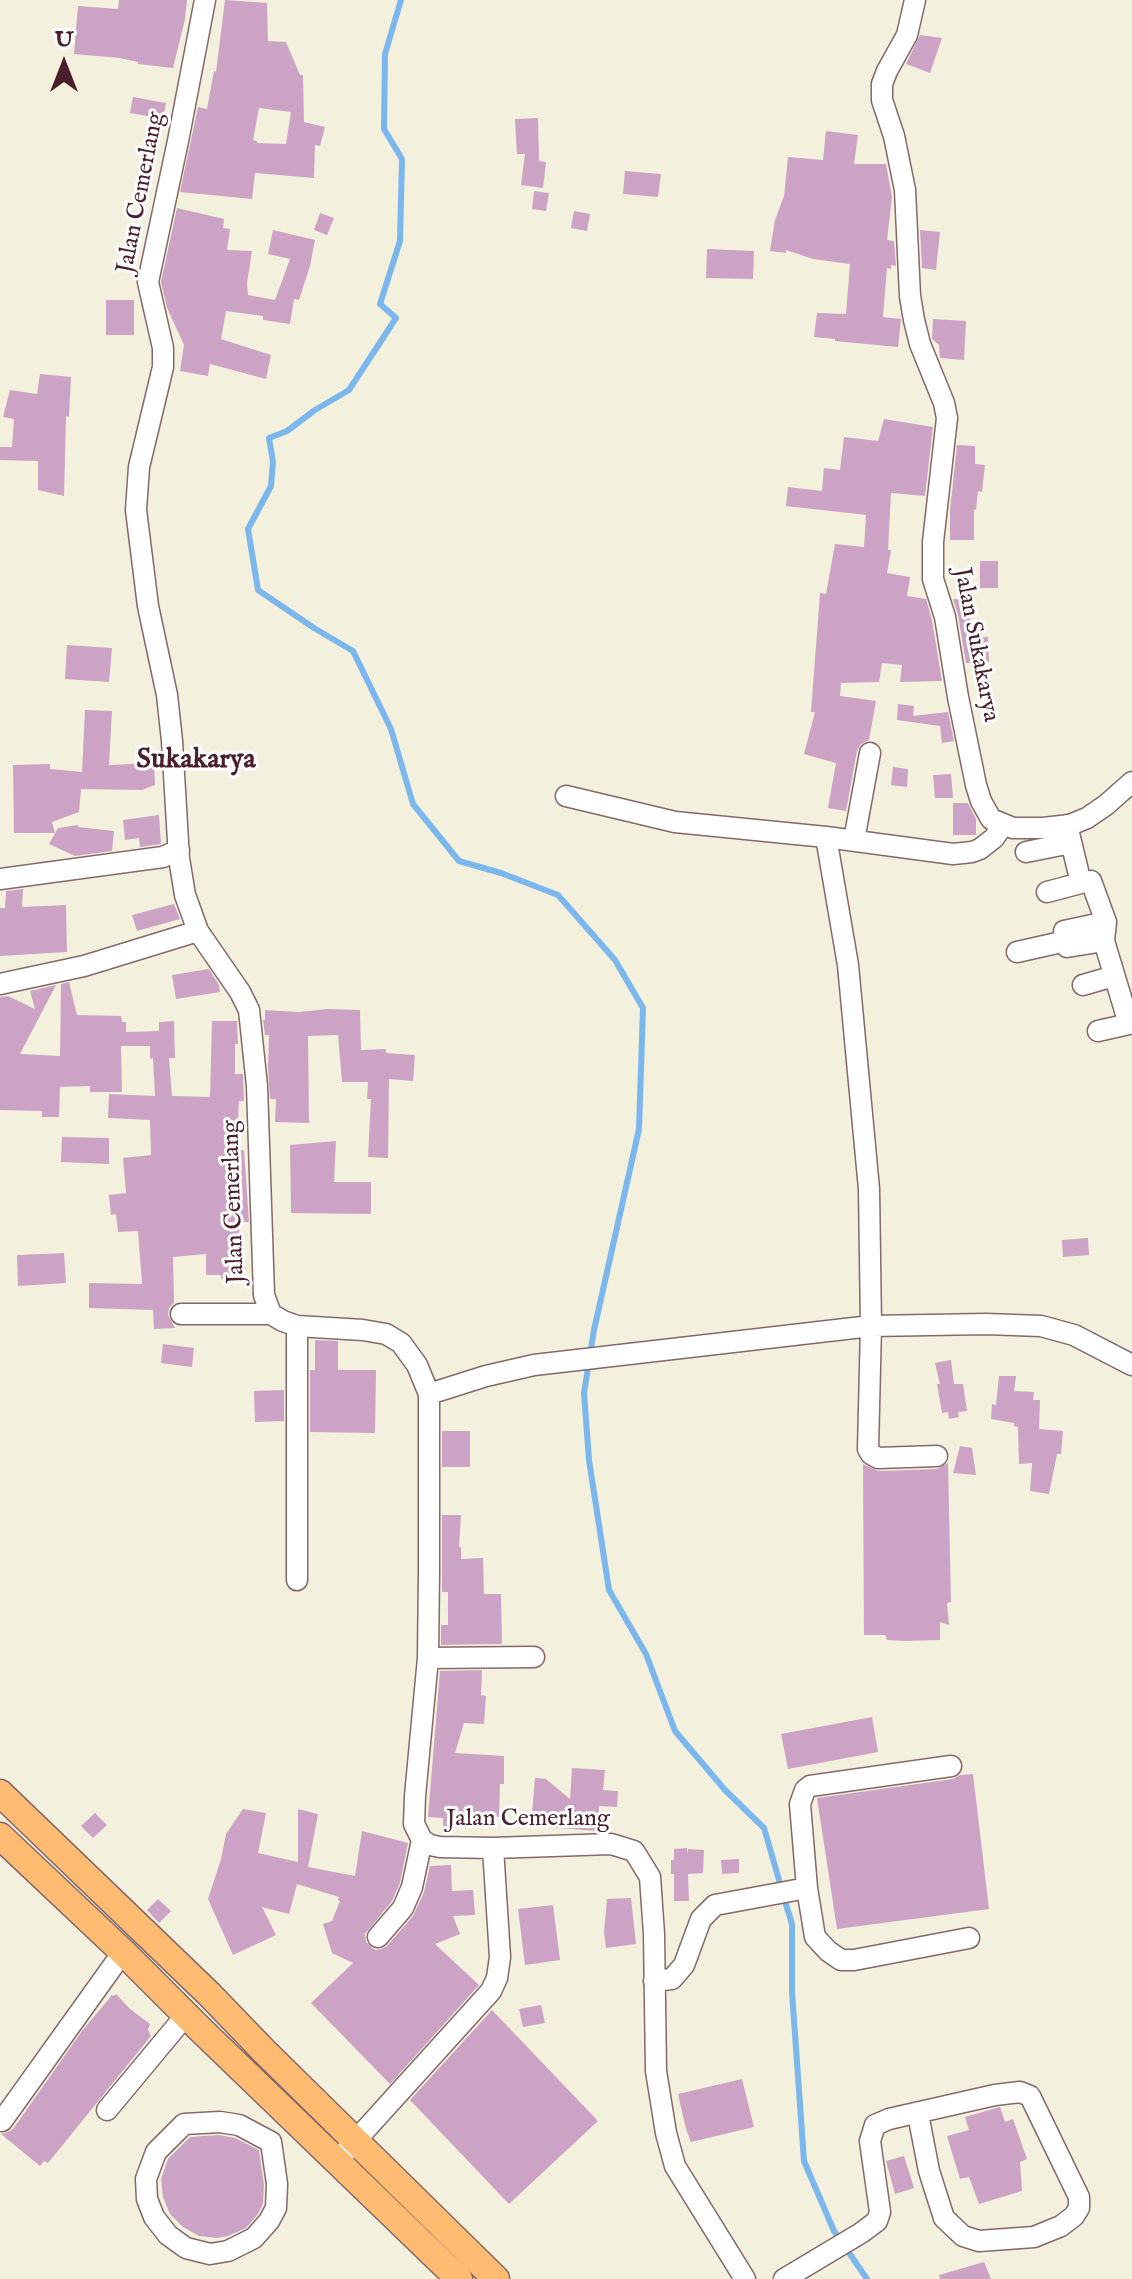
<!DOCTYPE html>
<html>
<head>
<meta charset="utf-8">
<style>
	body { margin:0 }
	#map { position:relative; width:1132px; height:2279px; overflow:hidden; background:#f3f0dd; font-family:"IM FELL English",serif }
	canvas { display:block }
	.north { position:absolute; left:24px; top:24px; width:80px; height:80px; -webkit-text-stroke:6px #fff; paint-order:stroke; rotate:0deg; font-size:22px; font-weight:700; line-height:32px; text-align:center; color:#4a1f2b }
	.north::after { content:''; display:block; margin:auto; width:28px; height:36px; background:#4a1f2b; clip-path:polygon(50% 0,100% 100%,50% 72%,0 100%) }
</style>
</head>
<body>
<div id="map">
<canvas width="1132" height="2279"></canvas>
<div class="north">U</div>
</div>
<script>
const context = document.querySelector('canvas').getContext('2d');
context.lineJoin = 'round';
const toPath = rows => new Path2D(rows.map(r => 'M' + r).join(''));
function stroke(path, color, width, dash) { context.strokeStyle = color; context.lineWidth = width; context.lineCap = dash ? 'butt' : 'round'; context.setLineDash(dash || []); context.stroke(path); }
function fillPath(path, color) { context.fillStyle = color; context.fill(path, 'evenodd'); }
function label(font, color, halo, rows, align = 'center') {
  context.font = font + ' "IM FELL English",serif'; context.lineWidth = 6; context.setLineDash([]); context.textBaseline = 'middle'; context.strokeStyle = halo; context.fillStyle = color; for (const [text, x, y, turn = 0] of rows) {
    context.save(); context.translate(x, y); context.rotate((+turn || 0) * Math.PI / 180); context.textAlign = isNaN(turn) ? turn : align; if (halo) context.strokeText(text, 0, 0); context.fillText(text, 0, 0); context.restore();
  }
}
const stream = toPath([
	[401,0,385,54,384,129,402,159,400,241,380,304,396,318,349,390,315,410,287,431,269,438,273,462,271,486,248,529,258,590,314,628,353,651,391,729,413,804,459,861,501,873,558,895,615,960,643,1008,639,1129,594,1330,584,1393,589,1460,609,1590,646,1654,675,1731,725,1790,764,1828,781,1887],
	[784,1898,792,1924,792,1992,804,2161,834,2231,867,2279]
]);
const building = toPath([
	[119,0,187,0,185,19,173,68,138,64,138,62,120,58,74,54,78,6,118,9],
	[225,0,267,3,268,41,286,42,300,75,303,75,304,122,325,127,320,146,315,145,314,178,255,173,252,199,180,192,198,107,207,109,214,71,216,72],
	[259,108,291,112,286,144,257,143,257,141,253,140],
	[920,35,942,38,930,73,906,64],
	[133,97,166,103,163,119,130,113],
	[538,118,539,161,546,162,543,188,521,185,525,154,517,154,516,139,515,119],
	[826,131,858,135,854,164,886,164,892,197,887,240,894,241,896,266,891,265,891,269,887,268,883,317,901,319,898,347,835,341,835,339,814,337,817,313,846,314,850,264,813,259,786,250,786,253,770,251,775,220,784,196,788,157,823,160],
	[625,171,661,174,658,197,623,194],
	[534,191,549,193,546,211,532,209],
	[177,208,224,219,223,228,230,229,227,250,252,251,247,283,248,295,275,300,290,259,268,254,273,230,315,240,310,266,299,300,294,299,290,324,263,320,263,316,226,311,221,339,271,355,266,379,210,364,208,376,180,371,184,345,167,308,161,282],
	[574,211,590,214,587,231,571,228],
	[320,213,334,218,327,235,314,230],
	[920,230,940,232,936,270,922,268],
	[707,249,754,251,753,279,706,278],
	[106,300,134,300,134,335,106,335],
	[933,319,966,321,964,360,940,358,939,345,932,339],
	[40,374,71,377,69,417,66,416,64,496,38,490,38,461,0,460,0,447,12,447,14,419,3,417,10,390,37,394],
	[884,419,933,427,925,496,891,493,888,550,891,550,887,573,910,577,907,596,926,599,932,620,942,681,900,682,902,665,882,663,879,682,841,683,840,696,876,701,869,740,861,744,857,751,846,811,828,808,836,763,804,754,815,712,811,712,820,593,826,594,835,544,864,547,866,515,786,506,788,487,822,491,824,468,840,470,844,437,878,441],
	[957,445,975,446,975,464,985,465,982,492,978,491,976,510,974,509,974,540,950,540,950,510],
	[980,561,998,561,998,588,980,588],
	[953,599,970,600,969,638,988,637,989,662,966,663,958,615],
	[67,645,112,648,109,682,65,679],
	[898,704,914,706,913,716,948,712,954,741,942,743,940,726,897,720],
	[85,710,112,711,109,765,154,763,155,785,142,790,81,789,79,812,52,822,55,833,14,833,13,765,50,764,50,769,82,772],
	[893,767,908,769,907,787,891,785],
	[951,774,953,798,935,798,933,775],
	[953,803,968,803,976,819,976,835,953,835],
	[159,815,161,844,140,847,139,838,125,840,123,820],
	[78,825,78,827,114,831,112,851,75,856,49,844,58,828],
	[23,889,22,907,66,905,67,952,0,956,0,908,5,908,6,891],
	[174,904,180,919,137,931,132,915],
	[209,969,219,985,220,992,176,999,172,975],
	[69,982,77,1015,121,1016,122,1022,126,1022,126,1032,159,1031,159,1022,174,1021,175,1058,169,1058,172,1096,210,1097,212,1021,237,1021,238,1044,235,1044,235,1074,243,1074,244,1101,239,1101,238,1121,228,1121,230,1151,244,1150,249,1222,239,1222,240,1256,242,1256,245,1276,221,1279,221,1275,206,1275,206,1254,173,1257,174,1303,169,1308,168,1315,175,1328,154,1329,153,1310,89,1308,89,1283,142,1284,138,1231,118,1232,116,1214,111,1215,109,1195,126,1193,123,1158,151,1155,150,1120,108,1118,109,1094,155,1096,153,1058,150,1059,150,1046,121,1046,122,1092,90,1092,90,1086,60,1087,59,1117,42,1117,42,1111,0,1110,0,997,8,996,35,1009,30,991,56,985,20,1054,60,1056,61,984],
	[328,1009,360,1010,361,1050,386,1049,386,1053,415,1055,413,1081,389,1079,388,1158,368,1157,371,1099,367,1099,368,1082,342,1082,338,1035,308,1036,309,1123,275,1122,276,1099,270,1099,268,1067,269,1035,265,1035,263,1020,265,1020,265,1010,299,1012],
	[62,1137,109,1138,109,1164,61,1162],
	[336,1141,334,1182,371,1182,371,1214,291,1213,290,1145],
	[1088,1238,1089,1255,1063,1257,1062,1240],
	[64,1253,66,1283,18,1286,17,1255],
	[315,1340,338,1341,338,1370,376,1370,375,1433,310,1432,310,1370,315,1370],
	[163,1344,194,1348,192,1367,161,1363],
	[951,1360,954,1384,963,1384,967,1411,958,1412,959,1417,949,1419,948,1412,942,1413,937,1384,940,1384,935,1363],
	[999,1376,1016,1376,1014,1391,1034,1392,1033,1400,1040,1400,1039,1429,1063,1431,1061,1454,1057,1454,1049,1494,1030,1491,1032,1463,1019,1464,1018,1427,1014,1426,1014,1423,991,1419,992,1404,996,1405],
	[284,1390,284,1421,255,1422,254,1391],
	[442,1431,470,1431,470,1467,442,1467],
	[960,1446,972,1448,976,1475,953,1473],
	[948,1463,951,1602,947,1603,949,1625,940,1622,940,1640,905,1641,887,1640,885,1635,864,1635,863,1464,878,1471,937,1469],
	[442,1515,461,1515,459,1547,461,1547,461,1559,483,1558,484,1594,501,1594,502,1644,441,1645,441,1625,448,1625,448,1592,442,1592],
	[482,1670,481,1695,486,1696,484,1724,464,1723,455,1753,504,1756,504,1784,500,1784,499,1817,475,1816,475,1824,459,1823,458,1828,443,1827,443,1818,428,1817,440,1671],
	[872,1717,878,1752,788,1769,781,1734],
	[572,1768,605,1770,603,1790,618,1791,617,1807,599,1806,598,1831,531,1826,535,1778,546,1779,570,1799],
	[973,1774,989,1909,837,1929,817,1798,953,1779,960,1775],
	[243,1809,266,1813,258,1853,298,1862,298,1809,318,1814,308,1867,355,1876,362,1831,408,1843,400,1883,392,1901,365,1934,366,1942,375,1950,382,1949,387,1946,413,1916,424,1892,430,1866,451,1865,452,1891,473,1890,475,1915,453,1916,460,1934,435,1944,479,1985,390,2084,311,2003,353,1963,332,1953,323,1924,332,1921,340,1901,338,1900,339,1897,297,1884,289,1914,262,1907,276,1935,233,1955,208,1899,221,1859,226,1834],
	[95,1813,107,1825,93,1838,81,1826],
	[687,1848,687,1855,688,1849,704,1850,703,1873,688,1874,689,1901,674,1901,674,1874,671,1874,671,1860,674,1860,674,1849],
	[739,1859,739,1873,722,1874,721,1860],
	[631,1898,636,1944,606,1948,604,1932,607,1899],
	[158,1899,171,1911,159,1923,147,1910],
	[553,1905,560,1960,525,1965,518,1909],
	[116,1994,129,2008,150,2024,148,2030,151,2036,48,2163,44,2161,40,2166,1,2134,8,2132,13,2129,82,2031,112,1995,114,1996],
	[541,2005,545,2023,523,2027,519,2009],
	[492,2010,598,2121,509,2204,410,2100],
	[742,2079,754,2127,691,2142,686,2129,678,2094],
	[1000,2107,1005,2122,1013,2119,1027,2159,1020,2162,1022,2191,979,2204,969,2177,960,2179,947,2136,969,2130,965,2117],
	[219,2135,235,2138,259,2150,264,2185,263,2204,258,2214,246,2228,228,2236,217,2238,199,2236,183,2227,170,2214,163,2197,161,2179,168,2159,190,2137],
	[904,2156,914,2188,895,2194,886,2161],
	[984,2262,991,2279,940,2279,939,2275]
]);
const minor = toPath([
	[205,0,178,141,148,282,163,348,163,367,139,467,136,510,148,606,167,695,172,741,179,858,185,895,198,931,240,992,249,1010,257,1086,264,1295,271,1314,283,1321,297,1326,363,1330,386,1334,401,1343,417,1365,429,1394,429,1571,428,1658,415,1796,414,1824,422,1840,430,1845,440,1847,493,1848,611,1844,634,1851,650,1877,654,1934,656,2071,666,2133,675,2166,745,2279],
	[915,0,907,35,887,71,882,84,882,100,894,136,905,190,910,296,914,320,920,344,944,403,947,418,933,542,933,579,945,617,958,697,976,785,981,801,991,819,1013,828,1043,828,1070,825,1087,818,1106,805,1132,782],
	[566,796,675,822,826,837,953,854,972,852,980,849,994,838,1003,825],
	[1067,825,1081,883,1091,881,1106,922,1104,941,1129,1024,1098,1031],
	[826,837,848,965,869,1189,871,1326,868,1449,871,1454,878,1458,937,1456],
	[854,840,870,753],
	[1026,852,1071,843],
	[0,879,163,857,179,850],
	[1047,892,1081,883],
	[1104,941,1067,947,1064,931,1106,922],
	[1017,952,1066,941],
	[0,984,84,966,198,931],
	[1083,985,1114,976],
	[181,1314,271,1314],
	[297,1326,297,1580],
	[429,1394,486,1376,534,1365,871,1326,986,1324,1041,1326,1074,1335,1132,1365],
	[428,1658,534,1657],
	[807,1888,815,1937,828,1951,841,1960,854,1960,969,1938],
	[378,1937,403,1908,412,1887,422,1840],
	[654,1981,672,1979,684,1965,701,1919,715,1905,807,1888,800,1804,805,1790,810,1786,951,1766],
	[107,2110,186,2015],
	[2,2121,123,1952],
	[220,2122,239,2125,271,2142,277,2184,276,2208,269,2221,254,2238,228,2251,210,2254,186,2248,168,2235,154,2217,147,2199,146,2179,156,2152,184,2124,220,2122],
	[338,2160,491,1991,497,1978,500,1957,493,1848],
	[784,2279,861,2233,877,2221,880,2212,870,2141,875,2125,889,2119,995,2095,1020,2092,1030,2096,1079,2197,1079,2208,1074,2216,1061,2226,1034,2237,979,2241,963,2236,944,2218,929,2171,918,2114]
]);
const major = toPath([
	[0,1793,209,1994,265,2052,496,2279],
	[0,1836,123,1952,199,2028,459,2279]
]);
const streetNames = [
	["Jalan Cemerlang",142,193,-79],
	["Jalan Sukakarya",975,645,79],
	["Jalan Cemerlang",235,1202,-92],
	["Jalan Cemerlang",528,1820]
];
const quarterNames = [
	["Sukakarya",196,761]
];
stroke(stream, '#7bb6ec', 6);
fillPath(building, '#cca3c5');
stroke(minor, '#856869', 23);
stroke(major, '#856869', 29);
stroke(minor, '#fff', 20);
stroke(major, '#febb71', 26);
label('24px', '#4a1f2b', '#fff', streetNames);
label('bold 28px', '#4a1f2b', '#fff', quarterNames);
</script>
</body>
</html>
